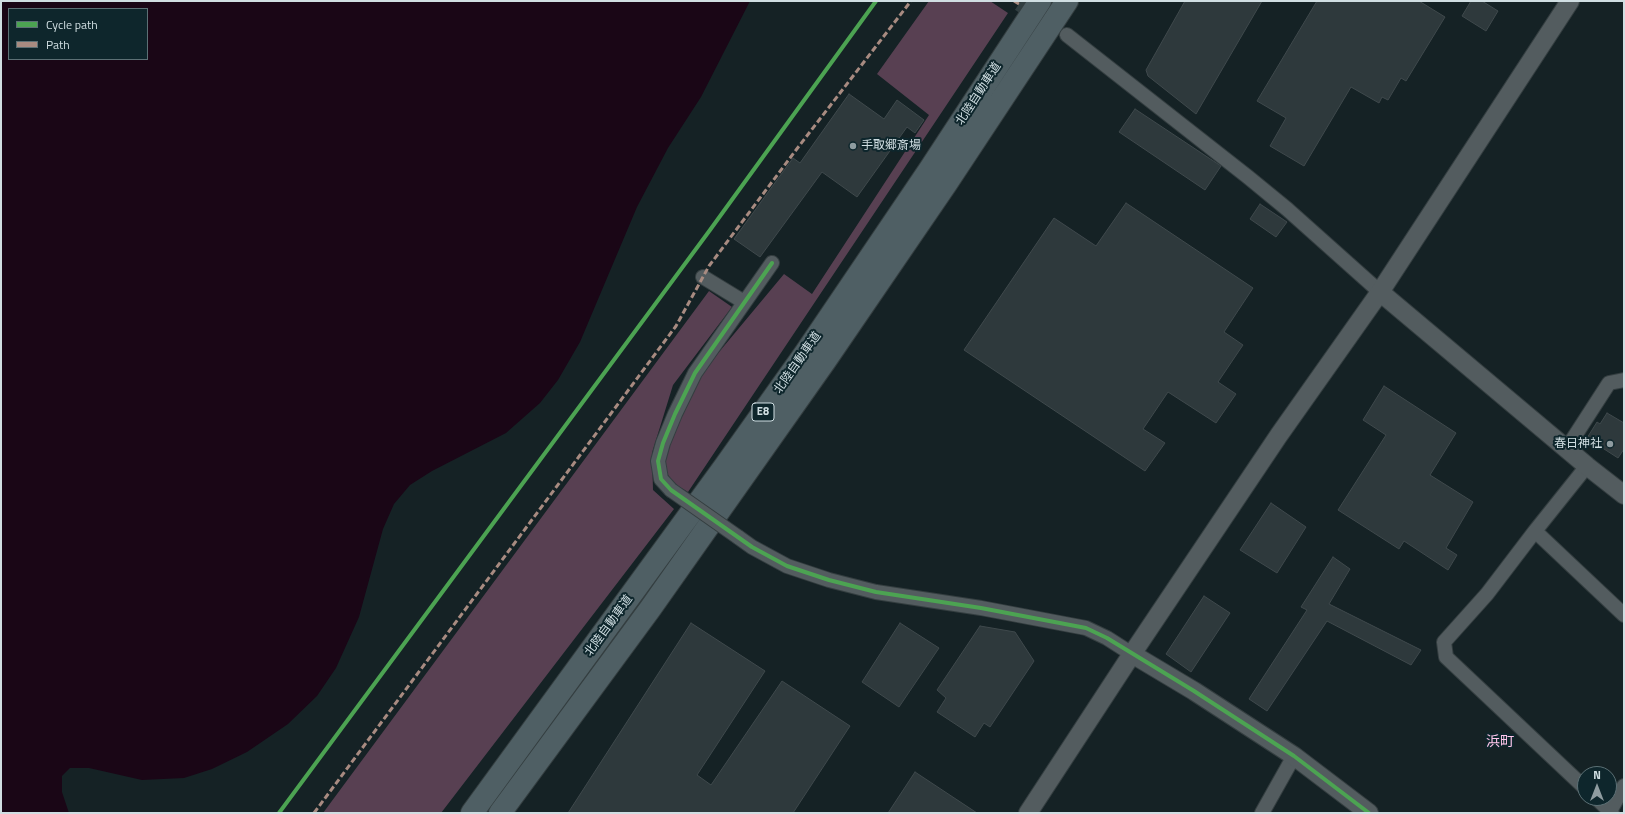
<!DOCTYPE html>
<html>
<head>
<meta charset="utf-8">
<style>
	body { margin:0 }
	#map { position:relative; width:1625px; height:814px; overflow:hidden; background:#152225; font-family:"Titillium Web",sans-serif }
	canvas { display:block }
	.frame { position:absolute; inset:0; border:2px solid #d0dee2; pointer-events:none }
	.legend { position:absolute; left:8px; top:8px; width:140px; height:52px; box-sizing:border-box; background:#0e262c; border:1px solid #5c7075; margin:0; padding:5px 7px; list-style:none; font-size:12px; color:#d0dee2 }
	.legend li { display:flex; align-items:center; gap:8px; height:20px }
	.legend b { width:20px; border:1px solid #5c7075 }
	.north { position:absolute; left:1577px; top:766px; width:40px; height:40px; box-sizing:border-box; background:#0e262c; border:1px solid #5c7075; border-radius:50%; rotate:0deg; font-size:11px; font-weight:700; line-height:16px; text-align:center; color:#d0dee2 }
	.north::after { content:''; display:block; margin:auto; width:14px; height:18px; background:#8f9ca0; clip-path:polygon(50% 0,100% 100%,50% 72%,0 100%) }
</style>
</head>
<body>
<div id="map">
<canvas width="1625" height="814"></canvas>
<div class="frame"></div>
<ul class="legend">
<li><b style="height:5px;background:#4ca352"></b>Cycle path</li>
<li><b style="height:5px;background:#a88b81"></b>Path</li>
</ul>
<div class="north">N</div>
</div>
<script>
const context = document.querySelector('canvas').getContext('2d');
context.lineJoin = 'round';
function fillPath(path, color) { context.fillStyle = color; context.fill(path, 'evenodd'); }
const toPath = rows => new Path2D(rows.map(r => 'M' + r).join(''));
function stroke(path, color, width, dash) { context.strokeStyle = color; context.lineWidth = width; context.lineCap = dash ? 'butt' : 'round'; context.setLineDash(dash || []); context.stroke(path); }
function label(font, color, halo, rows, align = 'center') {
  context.font = font + ' "Titillium Web","Noto Sans JP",sans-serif'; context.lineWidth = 4; context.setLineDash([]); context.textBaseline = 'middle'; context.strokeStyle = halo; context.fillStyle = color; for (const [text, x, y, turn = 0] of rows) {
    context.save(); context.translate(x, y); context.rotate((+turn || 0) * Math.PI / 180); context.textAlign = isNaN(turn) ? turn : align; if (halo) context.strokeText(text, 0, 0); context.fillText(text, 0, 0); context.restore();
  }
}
const forest = toPath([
	[929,1,990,1,1008,13,688,492,673,483,665,470,666,451,699,376,784,274,812,294,929,115,877,74],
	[709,291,732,307,673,385,652,453,653,490,674,509,441,813,323,813]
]);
const water = toPath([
	[1,1,750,1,701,97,668,148,637,207,580,342,558,380,540,403,506,433,432,471,410,485,394,504,383,529,359,617,336,668,317,696,288,724,247,752,212,769,184,778,142,780,89,768,70,768,62,776,62,792,69,813,1,813],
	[9,9,147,9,147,59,9,59]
]);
const building = toPath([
	[1185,1,1262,1,1196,114,1148,76,1146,70,1185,1],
	[1317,1,1419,1,1445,17,1406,81,1401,78,1388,100,1382,97,1379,103,1351,87,1304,166,1270,146,1286,118,1257,101,1317,1],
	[1471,1,1482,1,1498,11,1486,31,1462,16,1471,1],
	[849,94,884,119,897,100,924,120,915,133,907,127,857,197,822,172,760,257,734,239,793,158,800,163,849,94],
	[1135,109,1221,166,1205,190,1119,132,1135,109],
	[1126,203,1253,288,1224,332,1243,345,1218,382,1236,394,1216,423,1168,392,1143,429,1165,443,1145,471,964,350,1054,218,1096,246,1126,203],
	[1260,204,1287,222,1276,237,1250,219,1260,204],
	[1384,386,1456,433,1430,475,1473,502,1446,548,1457,555,1448,570,1404,541,1399,549,1338,510,1386,435,1363,420,1384,386],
	[1607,413,1624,423,1624,449,1618,458,1587,438,1597,422,1600,424,1607,413],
	[1271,503,1306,527,1277,573,1240,550,1271,503],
	[1333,557,1350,569,1329,604,1421,650,1411,665,1327,621,1267,711,1249,699,1307,610,1301,607,1333,557],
	[1204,596,1230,613,1191,672,1166,654,1204,596],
	[691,623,765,671,697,775,711,785,782,681,850,726,793,813,568,813,691,623],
	[900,623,939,648,899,707,862,682,900,623],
	[980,626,1015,632,1034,661,990,727,984,723,975,737,937,712,946,698,937,690,980,626],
	[915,772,977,813,888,813,915,772]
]);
const minorTunnel = toPath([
	[1019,4,1039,18]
]);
const minor = toPath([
	[1067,35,1248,177,1287,209,1380,292],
	[703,277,744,302],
	[1567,448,1609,383,1624,380],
	[671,490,661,479,658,461,663,443,675,414,695,373,772,263],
	[1535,531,1624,615],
	[738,537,752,547,787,566,829,580,876,592,981,608,1086,628,1107,638,1132,654],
	[1585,788,1446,657,1444,642,1487,594,1535,531,1587,466],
	[1596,798,1612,813],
	[1262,813,1294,756],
	[1609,813,1624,786]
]);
const tertiary = toPath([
	[1380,292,1587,466,1624,495],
	[1132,654,1194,691,1294,756,1369,813],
	[1028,813,1132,654,1279,435,1380,292,1570,1]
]);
const motorway = toPath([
	[472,813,725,466,804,355,930,169,1040,1],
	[500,813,650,609,825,361,946,184,1067,1]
]);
const minorBridge = toPath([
	[671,490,738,537]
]);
const quiet = toPath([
	[1014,1,1019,4],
	[314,813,676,326,709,266,796,150,911,1]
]);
const cycleway = toPath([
	[772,263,695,373,675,414,663,443,658,461,661,479,671,490,752,547,787,566,829,580,876,592,981,608,1086,628,1107,638,1194,691,1294,756,1369,813],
	[279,813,710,230,876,1]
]);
const markers = [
	[853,146,4,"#8f9ca0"],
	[1610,444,4,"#8f9ca0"]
];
const shields = [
	[763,412,22]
];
const shieldNames = [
	["E8",763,412]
];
const streetNames = [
	["北陸自動車道",979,94,-57],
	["北陸自動車道",798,363,-55],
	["北陸自動車道",609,626,-54]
];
const poiNames = [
	["手取郷斎場",861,146],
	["春日神社",1602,444,"right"]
];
const quarterNames = [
	["浜町",1500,743]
];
fillPath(forest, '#584052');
fillPath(water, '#1a0616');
fillPath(building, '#2e393c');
stroke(building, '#3f494c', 1);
stroke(minorTunnel, '#313e41', 14, [14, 7]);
stroke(minor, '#343e40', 16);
stroke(tertiary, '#343e40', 20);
stroke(motorway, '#343e40', 24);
stroke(minor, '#535c5f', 14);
stroke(tertiary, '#535c5f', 18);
stroke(motorway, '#4f5f64', 22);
stroke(minorBridge, '#343e40', 16, []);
stroke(minorBridge, '#535c5f', 14);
stroke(quiet, '#a88b81', 3, [6, 3]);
stroke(cycleway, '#4ca352', 4);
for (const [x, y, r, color] of markers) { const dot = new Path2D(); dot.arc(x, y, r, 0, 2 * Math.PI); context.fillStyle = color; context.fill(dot); stroke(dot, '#0e262c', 1.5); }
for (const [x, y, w] of shields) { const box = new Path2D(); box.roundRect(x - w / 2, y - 9, w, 18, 3); context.fillStyle = '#0e262c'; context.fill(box); stroke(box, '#d0dee2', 1); }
label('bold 11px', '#d0dee2', null, shieldNames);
label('12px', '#d0dee2', '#0e262c', streetNames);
label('12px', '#d0dee2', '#0e262c', poiNames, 'left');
label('14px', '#ffc6ec', '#0e262c', quarterNames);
</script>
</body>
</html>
